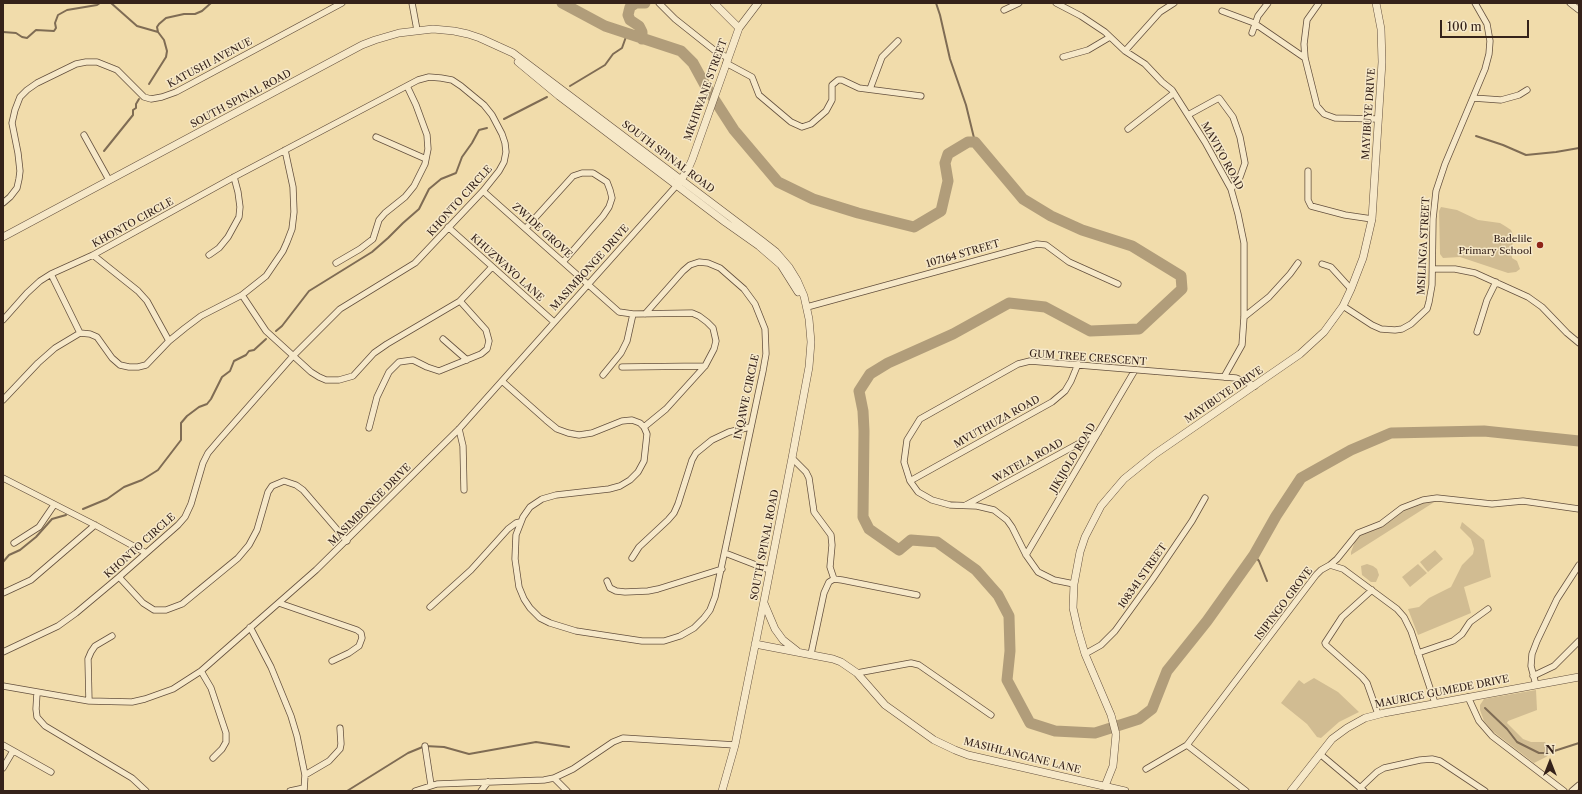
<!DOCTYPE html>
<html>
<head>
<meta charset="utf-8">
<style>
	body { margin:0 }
	#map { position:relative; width:1582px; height:794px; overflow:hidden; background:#f1dcab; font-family:"Libre Caslon Text",serif }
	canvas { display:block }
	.frame { position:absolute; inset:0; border:4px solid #35221a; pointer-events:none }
	.north { position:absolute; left:1530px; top:742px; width:40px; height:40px; -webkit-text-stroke:3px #f6e8c8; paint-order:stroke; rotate:0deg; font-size:11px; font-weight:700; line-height:16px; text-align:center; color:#35221a }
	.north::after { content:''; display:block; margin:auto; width:14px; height:18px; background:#35221a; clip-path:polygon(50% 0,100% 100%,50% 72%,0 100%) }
	.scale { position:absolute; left:1440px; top:20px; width:89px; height:18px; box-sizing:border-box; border:2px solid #35221a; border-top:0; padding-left:5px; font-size:12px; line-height:14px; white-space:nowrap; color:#35221a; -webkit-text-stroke:3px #f6e8c8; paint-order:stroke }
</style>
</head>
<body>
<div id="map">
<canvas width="1582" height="794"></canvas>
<div class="frame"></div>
<div class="north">N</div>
<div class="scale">100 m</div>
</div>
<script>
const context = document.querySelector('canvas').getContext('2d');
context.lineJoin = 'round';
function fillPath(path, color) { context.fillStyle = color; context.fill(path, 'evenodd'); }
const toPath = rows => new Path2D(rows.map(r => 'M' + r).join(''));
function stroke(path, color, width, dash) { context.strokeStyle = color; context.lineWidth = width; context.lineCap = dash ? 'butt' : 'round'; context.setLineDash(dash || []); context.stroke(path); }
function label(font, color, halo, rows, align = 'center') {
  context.font = font + ' "Libre Caslon Text",serif'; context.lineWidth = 3; context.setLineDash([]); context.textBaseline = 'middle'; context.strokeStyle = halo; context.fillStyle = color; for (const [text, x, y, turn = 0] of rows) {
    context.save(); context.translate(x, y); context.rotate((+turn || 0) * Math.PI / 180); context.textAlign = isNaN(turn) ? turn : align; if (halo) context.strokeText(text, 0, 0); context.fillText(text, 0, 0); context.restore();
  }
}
const green = toPath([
	[1441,207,1457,210,1478,220,1500,223,1505,226,1511,230,1514,237,1511,250,1512,258,1517,261,1520,269,1516,272,1508,273,1460,257,1443,258,1440,254,1439,211],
	[1436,501,1351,555,1351,552,1357,536,1417,503],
	[1462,522,1484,540,1491,577,1464,587,1471,613,1418,635,1408,609,1419,607,1429,598,1451,587,1462,565,1473,554,1474,549,1471,539,1460,528],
	[1435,550,1443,559,1428,572,1420,562],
	[1367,564,1373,566,1377,569,1379,575,1376,582,1371,582,1362,575,1361,566],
	[1418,564,1427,573,1410,587,1402,577],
	[1314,678,1338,692,1359,712,1339,722,1321,738,1317,737,1307,724,1281,703,1299,680,1304,684],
	[1536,690,1537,710,1508,721,1507,723,1523,739,1531,742,1545,742,1550,748,1551,753,1546,757,1534,763,1491,730,1484,721,1480,710,1480,705,1484,699]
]);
const stream = toPath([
	[111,3,137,26,158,32],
	[936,3,940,15,950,59,966,105,975,142],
	[3,32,16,33,22,37,27,38,36,30,54,31,56,28,55,23,58,15,67,10,97,5,100,3],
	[149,84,166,57,167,51,164,40,158,32,157,27,159,24,166,18,184,14,195,14,202,11,211,3],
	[570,86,605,65,613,54,622,48,627,34],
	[504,119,547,97],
	[1476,136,1503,145,1526,155,1556,152,1579,148],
	[104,151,133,115,133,110,136,108,136,104,139,99],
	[276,331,282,326,309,291,372,252,388,238,403,223,419,209,429,189,441,179,456,173,462,157,472,143,479,130,487,128],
	[83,509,107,499,124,487,142,480,158,470,181,440,181,423,187,416,199,407,207,404,211,399,222,377,230,371,234,361,246,355,249,351,254,350,266,339],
	[1254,555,1259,561,1267,581],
	[3,562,9,555,20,550,36,537,52,519,66,515],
	[1485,708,1507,729,1517,742,1539,753,1548,753,1579,743],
	[347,791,408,753,425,746,444,747,469,754,536,742,569,747]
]);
const river = toPath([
	[562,3,605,26,681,51,693,63,705,85,734,130,778,182,813,199,858,213,914,227,941,211,948,181,945,163,948,154,968,142,975,142,1023,199,1051,216,1082,230,1132,246,1181,276,1182,289,1139,329,1090,331,1045,307,1009,303,953,334,888,363,870,374,859,391,863,411,864,431,863,517,869,529,899,550,911,540,937,542,976,570,998,595,1009,616,1010,651,1007,680,1030,723,1055,731,1095,733,1139,719,1152,709,1167,671,1207,621,1254,555,1276,516,1301,478,1351,450,1391,433,1484,431,1579,441],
	[642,39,642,32,639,26,630,20,628,15,630,7,636,3,645,3]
]);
const minor = toPath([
	[412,3,417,30],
	[659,3,675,19,714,50,728,58],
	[1056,3,1081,16,1105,32,1125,51,1145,64,1162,82,1172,90,1205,142,1231,189,1238,214,1244,243,1244,317,1242,345,1224,377],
	[1319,3,1307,20,1304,44,1305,58,1317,106,1324,114,1335,118,1378,119],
	[1570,3,1579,10],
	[1004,10,1019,3],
	[1222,11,1254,23,1305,58],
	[1252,33,1258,16,1268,3],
	[1125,51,1160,12,1174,3],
	[1063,57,1088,50,1110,37],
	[726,63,752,77,759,95,791,122,802,127,811,124,826,111,832,100,832,85,838,80,842,80,859,88,921,96],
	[870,89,882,57,898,41],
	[1473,98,1501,100,1519,95,1527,90],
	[1188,115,1219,98,1233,117,1240,137,1245,163,1240,177,1231,189],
	[1128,129,1174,93],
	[84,135,109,180],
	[376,137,426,159],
	[1308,171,1308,200,1311,206,1345,215,1372,219],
	[483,191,619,312,633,314,692,313,699,316,707,322,713,328,716,341,714,349,705,366,666,409,644,427],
	[3,203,10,197,17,188,19,179,20,171,18,153,12,123,15,110,20,97,27,90,37,83,76,64,86,62,97,62,117,70,144,97,151,99,162,97,176,92,342,3],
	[448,227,554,322],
	[526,228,573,176,582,173,593,173,607,182,610,190,612,198,609,207,603,216,563,262],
	[93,255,138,291,147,301,169,341],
	[209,255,219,248,228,237,239,217,240,207,238,192,234,177],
	[336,263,360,249,373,239,379,220,385,213,405,197,414,186,425,164,428,149,427,135,416,105,407,86],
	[1322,264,1331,267,1351,289],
	[1433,269,1455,269,1475,273,1528,297,1542,307,1567,333,1579,343],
	[51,274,80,333],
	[242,295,266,331,311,372,319,377,326,380,339,380,353,376,374,353,387,344,460,301,492,267],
	[1343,306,1372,325,1381,329,1395,330,1402,329,1411,324,1427,309,1429,302,1432,285,1433,219,1436,191,1445,164,1485,69,1489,54,1490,41,1487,24,1475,3],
	[807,307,1037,244,1046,245,1069,262,1118,284],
	[1244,317,1269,297,1290,274,1298,263],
	[3,320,27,293,40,281,51,274,93,255,234,177,418,80,429,77,441,78,452,80,461,86,484,105,492,115,502,134,505,143,506,152,504,162,499,171,483,191,415,263,340,309,293,356,219,440,208,453,203,463,191,504,185,517,178,525,119,577,76,613,58,626,3,652],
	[1477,332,1487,300,1496,282],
	[443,339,467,360],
	[622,367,705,366],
	[603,375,621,353,627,341,633,314],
	[502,381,546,420,557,429,568,433,579,435,592,433,622,421,632,420,640,423,644,427,647,434,644,461,638,472,630,480,620,486,609,489,556,495,542,499,530,507,523,517,516,535,515,559,519,587,524,599,530,608,540,618,550,623,576,631,642,641,664,641,680,636,694,628,704,618,710,610,715,597,763,371,766,354,765,329,755,304,744,289,720,268,708,263,699,262,690,265,683,271,645,314],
	[3,400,38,363,55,348,80,333,90,334,97,337,112,358,120,365,129,367,138,367,146,365,169,341,185,328,201,316,242,295,266,276,283,251,287,242,292,229,294,212,293,187,285,150],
	[369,428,377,397,389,372,399,362,413,360,427,367,439,371,481,354,487,349,489,341,486,330,460,301],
	[459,429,463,446,464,490],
	[792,458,806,472,809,478,814,512,831,535,832,545,830,567,834,579],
	[3,478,95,525,146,553],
	[910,481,1052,402,1065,391,1071,381,1078,364],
	[966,505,1098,433],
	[14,543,39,527,54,505],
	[725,553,769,570],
	[1026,555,1135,370],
	[632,558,639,547,668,520,674,513,678,504,692,460,696,453,712,440,729,432,750,427],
	[1330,565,1337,559,1358,533,1381,524,1402,508,1423,500,1437,498,1492,504,1523,501,1579,509],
	[119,577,143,603,154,610,166,610,182,604,238,558,249,545,257,530,268,492,272,486,284,481,296,485,303,490,347,541],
	[607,581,610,588,616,591,625,592,648,591,658,589,722,569],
	[1074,584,1054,580,1038,572,1026,555,1012,527,1007,520,994,510,977,506,950,505,932,500,918,492,910,481,904,462,907,440,920,419,1018,364,1030,361,1224,377,1236,378,1255,386],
	[1372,590,1342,617,1325,643,1326,645,1362,677,1367,683,1378,714],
	[3,593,31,580,95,525],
	[279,603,357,630,361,633,362,638,359,646,349,653,332,661],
	[430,607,471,570,508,529,516,523,520,522],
	[250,627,271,667,291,716,297,736,305,775,304,791],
	[1418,653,1453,641,1462,634,1470,622,1488,609],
	[811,654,824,593,829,582,834,579,842,580,917,595],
	[1085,654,1101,645,1115,631,1152,580,1192,521,1205,498],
	[201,671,211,688,226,733,226,742,222,749,213,758],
	[857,673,911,663,919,665,991,715],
	[1533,676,1554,666,1579,641],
	[1536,685,1531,666,1532,654,1537,641,1557,599,1579,565],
	[3,686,89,701,132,702,145,699,173,689,201,671,316,570,459,429,677,185],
	[37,693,36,709,37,717,45,726,132,778,146,791],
	[1468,697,1479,721,1492,736,1564,791],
	[89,701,88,659,91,652,95,646,112,636],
	[3,745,51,772],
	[1187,745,1246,791],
	[425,746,431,785],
	[1320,754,1364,791],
	[3,768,13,751],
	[1146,769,1187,745,1316,575,1321,570,1330,565,1343,569,1397,609,1404,617,1411,631,1435,703],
	[305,775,329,761,340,749,341,744,340,728],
	[554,778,567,791],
	[1360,788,1377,772,1384,768,1420,760,1432,759,1440,761,1485,791],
	[290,791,304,788],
	[415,791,437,784,544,780,554,778,573,769,613,742,623,738,735,745],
	[481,791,488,782],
	[1572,791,1579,785]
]);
const tertiary = toPath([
	[714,3,739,28],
	[518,62,559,96,725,222,759,246,781,265,798,292],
	[679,183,688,169,692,160,739,28,758,3],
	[3,237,362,45,375,40,399,33,433,29,454,31,468,34,480,38,513,53,762,241,776,252,789,267,797,280,804,296,809,319,811,342,809,367,792,458,764,601,735,745,722,791],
	[764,603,775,629,783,640,797,651],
	[755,644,833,659,841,662,857,673,885,705,934,740,955,750,968,755,1125,791],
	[1105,786,1113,766,1116,734,1111,715,1085,654,1078,630,1073,608,1074,584,1080,552,1085,537,1101,506,1124,479,1155,454,1300,354,1324,332,1343,306,1351,289,1363,258,1372,219,1382,62,1381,29,1376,3],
	[1291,791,1332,739,1347,728,1365,718,1384,713,1579,677]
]);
const markers = [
	[1540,245,4,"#8f2418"]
];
const streetNames = [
	["KATUSHI AVENUE",210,63,-28],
	["MKHIWANE STREET",706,90,-70],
	["SOUTH SPINAL ROAD",241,99,-28],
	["MAYIBUYE DRIVE",1369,114,-86],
	["MAVIYO ROAD",1222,156,61],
	["SOUTH SPINAL ROAD",668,157,37],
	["KHONTO CIRCLE",460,201,-48],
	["KHONTO CIRCLE",133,223,-29],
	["ZWIDE GROVE",542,231,42],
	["MSILINGA STREET",1424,246,-87],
	["107164 STREET",963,254,-16],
	["KHUZWAYO LANE",507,268,42],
	["MASIMBONGE DRIVE",590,268,-48],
	["GUM TREE CRESCENT",1088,358,4],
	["MAYIBUYE DRIVE",1224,395,-34],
	["INQAWE CIRCLE",747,397,-78],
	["MVUTHUZA ROAD",997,422,-29],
	["JIKIJOLO ROAD",1073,458,-59],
	["WATELA ROAD",1028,461,-29],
	["MASIMBONGE DRIVE",370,505,-45],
	["SOUTH SPINAL ROAD",765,545,-79],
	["KHONTO CIRCLE",140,546,-42],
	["108341 STREET",1143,576,-55],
	["ISIPINGO GROVE",1284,604,-53],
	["MAURICE GUMEDE DRIVE",1442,692,-11],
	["MASIHLANGANE LANE",1022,756,14]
];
const poiNames = [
	["Badelile",1532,239],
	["Primary School",1532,251]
];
fillPath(green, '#d1bc92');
stroke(stream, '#7f6c54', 2);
stroke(river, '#b19d7a', 11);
stroke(minor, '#64503e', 7);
stroke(tertiary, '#64503e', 8);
stroke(minor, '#f6e8c8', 5.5);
stroke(tertiary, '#f6e8c8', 7);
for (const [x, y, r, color] of markers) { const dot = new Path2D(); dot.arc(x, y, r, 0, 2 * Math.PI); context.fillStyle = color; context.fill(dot); stroke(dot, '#f6e8c8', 1.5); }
label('10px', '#35221a', '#f6e8c8', streetNames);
label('10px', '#35221a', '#f6e8c8', poiNames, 'right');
</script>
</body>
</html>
